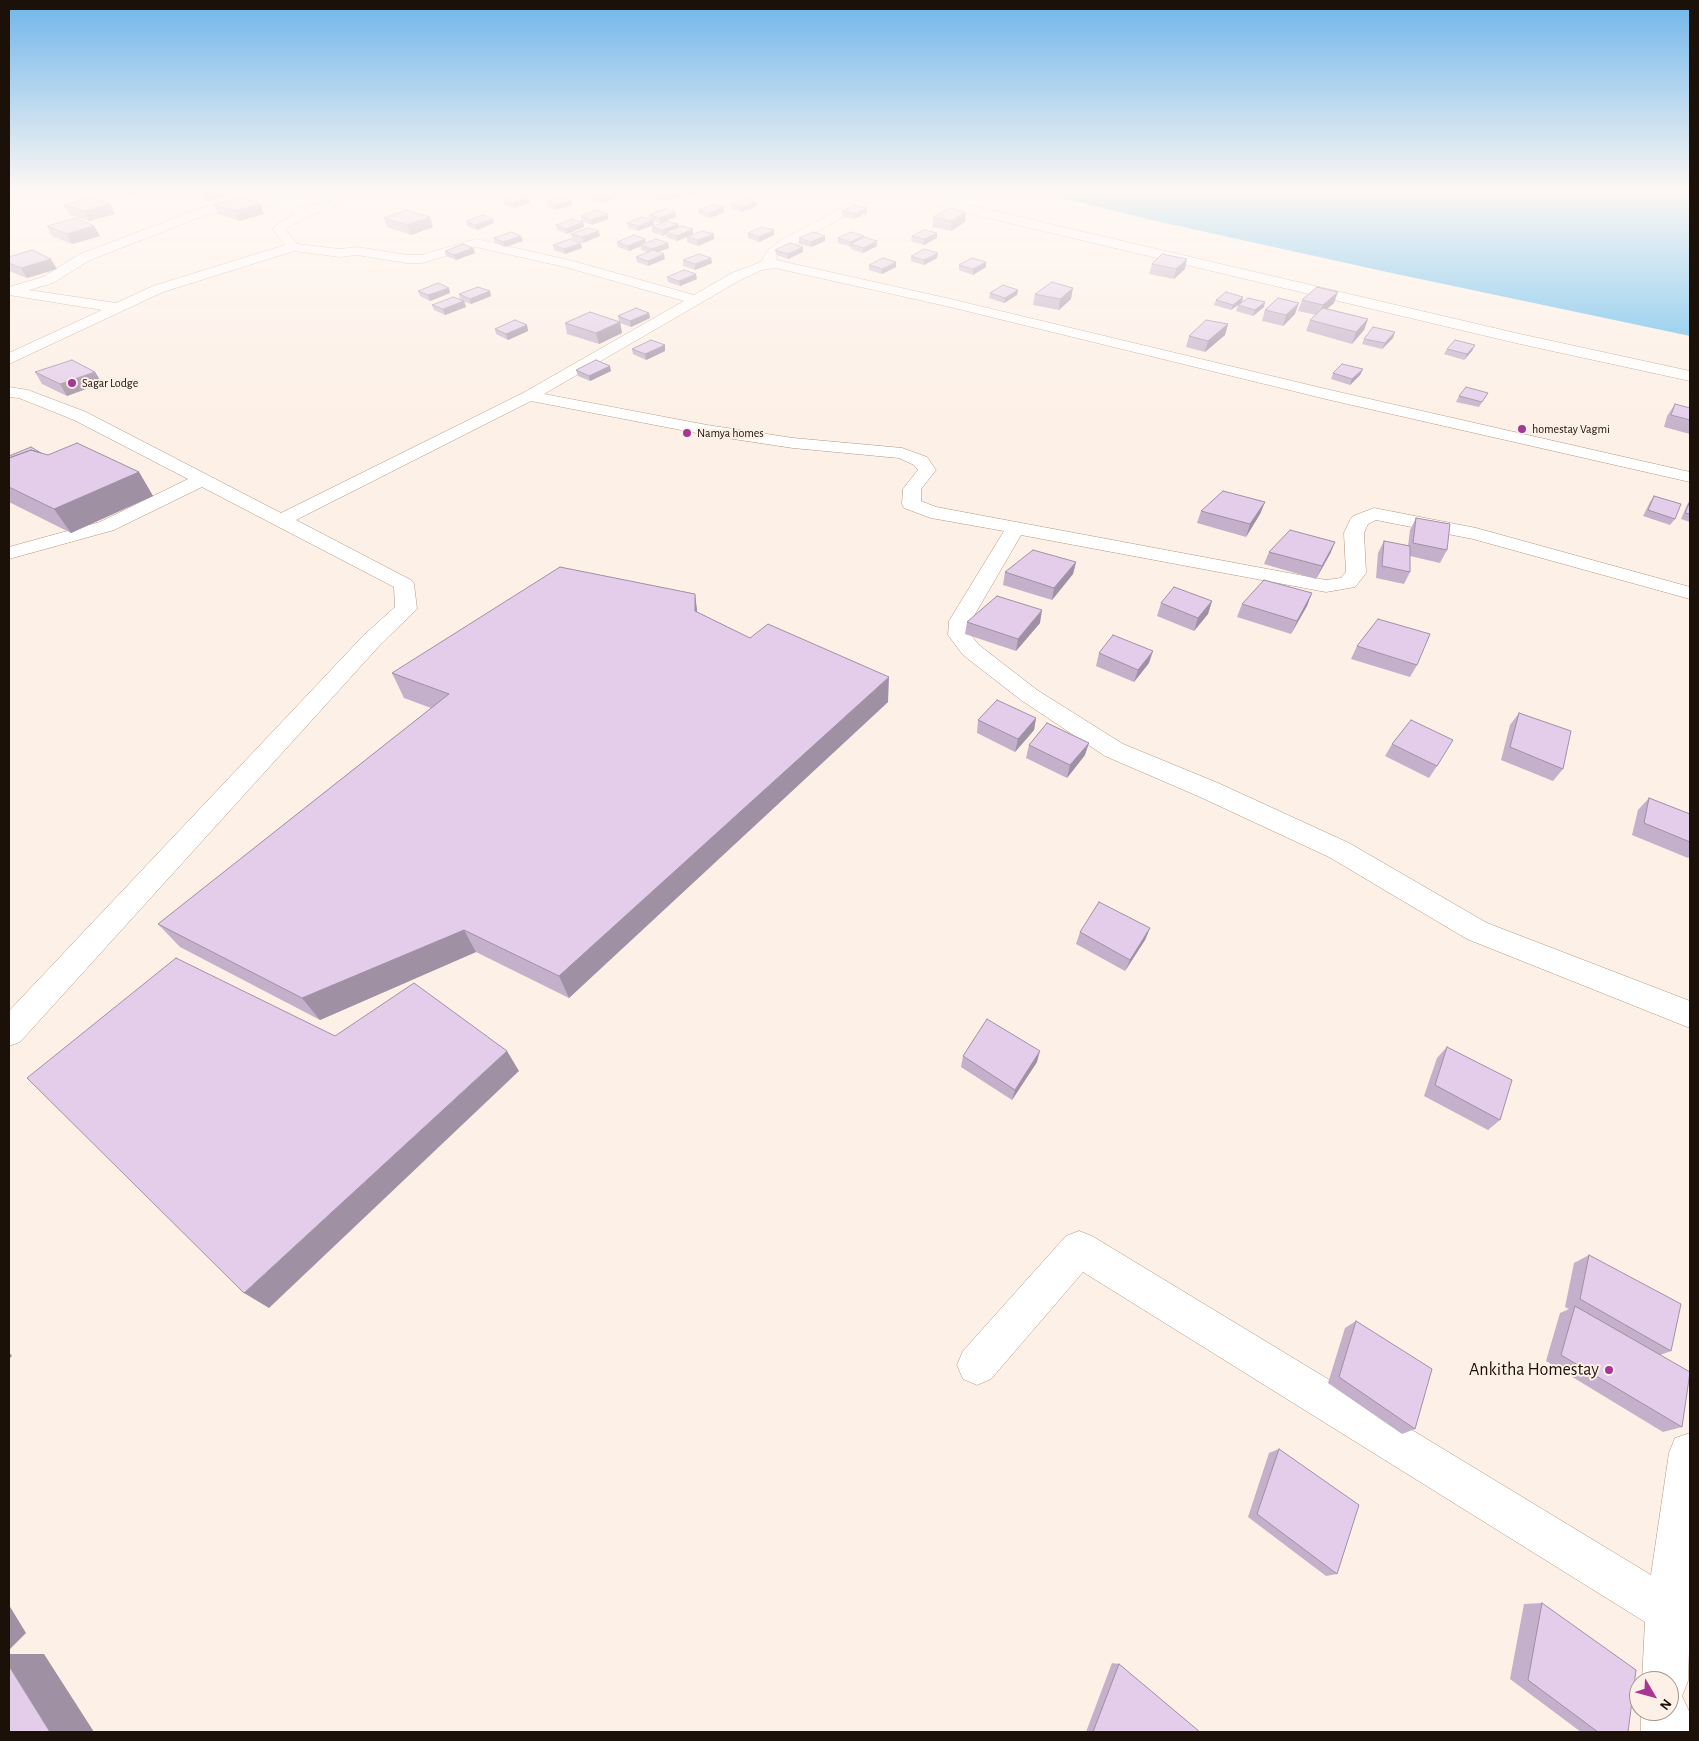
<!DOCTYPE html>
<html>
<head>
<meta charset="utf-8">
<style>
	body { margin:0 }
	#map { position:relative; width:1699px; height:1741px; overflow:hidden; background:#fdf0e6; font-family:"Alegreya Sans",sans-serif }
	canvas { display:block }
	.frame { position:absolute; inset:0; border:10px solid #1c1109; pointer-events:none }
	.north { position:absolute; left:1629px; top:1671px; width:50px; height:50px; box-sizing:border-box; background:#fdf0e6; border:1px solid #a3978e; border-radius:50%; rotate:127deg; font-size:14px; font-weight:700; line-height:20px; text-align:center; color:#1c1109 }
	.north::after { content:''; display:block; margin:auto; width:18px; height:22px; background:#a63794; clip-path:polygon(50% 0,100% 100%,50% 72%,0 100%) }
</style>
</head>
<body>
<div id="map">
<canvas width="1699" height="1741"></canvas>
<div class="frame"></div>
<div class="north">N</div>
</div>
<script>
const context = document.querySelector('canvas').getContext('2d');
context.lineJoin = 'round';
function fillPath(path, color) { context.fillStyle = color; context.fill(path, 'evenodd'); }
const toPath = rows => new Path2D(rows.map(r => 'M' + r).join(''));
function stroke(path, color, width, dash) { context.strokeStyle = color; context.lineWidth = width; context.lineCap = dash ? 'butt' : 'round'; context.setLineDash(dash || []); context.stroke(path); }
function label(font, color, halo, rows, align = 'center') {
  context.font = font + ' "Alegreya Sans",sans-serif'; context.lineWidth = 4; context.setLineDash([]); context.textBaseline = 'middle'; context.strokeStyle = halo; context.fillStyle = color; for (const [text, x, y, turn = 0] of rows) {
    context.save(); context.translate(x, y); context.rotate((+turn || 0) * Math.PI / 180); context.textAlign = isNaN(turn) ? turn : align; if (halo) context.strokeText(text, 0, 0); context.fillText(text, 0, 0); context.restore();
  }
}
const water = toPath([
	[1038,192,1690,192,1690,336,1387,272,1156,221]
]);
const minor = toPath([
	[244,192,259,192,255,196,305,208,356,192,371,192,370,194,310,215,285,229,297,244,340,249,357,247,407,255,421,255,476,239,573,261,694,295,732,273,761,262,768,250,783,239,873,192,886,192,885,194,793,245,778,255,776,260,946,298,1330,390,1690,472,1690,482,1330,400,946,306,775,268,762,270,742,279,544,394,707,425,793,438,902,448,927,457,936,470,921,489,921,501,936,507,1326,580,1341,578,1346,572,1344,533,1350,520,1353,516,1374,508,1476,528,1690,587,1690,599,1473,539,1376,520,1368,524,1364,533,1366,573,1363,577,1355,587,1326,592,1021,535,971,621,970,634,979,645,1037,690,1123,744,1218,783,1349,843,1487,923,1690,1001,1690,1028,1467,939,1329,857,1200,797,1105,756,1021,700,963,655,948,635,949,621,1004,531,931,518,904,508,902,504,903,489,918,470,914,465,899,458,793,448,707,435,531,401,296,520,411,580,414,584,417,609,380,645,20,1042,9,1046,9,1011,364,635,395,607,394,587,202,487,114,530,9,559,9,547,100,522,188,479,74,420,19,398,9,397,9,387,28,390,86,412,281,513,523,393,684,301,565,267,476,247,422,263,407,263,357,255,340,257,294,251,163,292,9,364,9,353,102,310,9,295,9,287,43,277,80,254,244,192],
	[244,200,295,213,272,228,285,245,153,286,116,303,29,290,53,283,90,260,244,200],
	[896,192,913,192,1520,334,1690,371,1690,381,1520,344,929,204,898,194,896,192],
	[1079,1231,1092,1236,1651,1575,1669,1453,1675,1438,1690,1433,1690,1617,1688,1681,1682,1696,1689,1711,1689,1732,1641,1732,1641,1711,1669,1711,1669,1681,1642,1681,1645,1622,1083,1272,991,1379,977,1385,963,1379,957,1365,963,1351,1066,1236,1079,1231]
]);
const wall = toPath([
	[108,192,147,192,125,197],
	[187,192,230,192,231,194,208,201,188,195],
	[515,192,540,192,525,196,530,203,514,208,505,205,503,200,521,195,516,193],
	[602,192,627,192,618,195,616,194,617,198,602,203,592,200,591,195],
	[658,192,678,192,679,196,664,201,654,198,653,193],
	[678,192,703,192,689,197,678,194],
	[572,200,572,205,556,210,547,207,546,202],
	[110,204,115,214,89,221,70,215,64,205],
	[260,204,264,214,239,221,218,214,214,205],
	[731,204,757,206,742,212,732,209],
	[724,207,724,212,710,218,699,214,698,210],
	[867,208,867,213,854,219,842,216,842,211],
	[675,212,676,217,660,223,653,221,654,225,638,231,628,228,627,223,650,219,649,215],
	[581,216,608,219,592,225,582,221],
	[933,217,965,222,951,231,932,227],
	[384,218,433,227,411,235,387,227],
	[493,219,494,223,477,230,467,226,466,221],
	[583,222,584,227,567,234,557,230,556,225],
	[678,224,679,227,693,229,693,234,714,239,698,246,687,242,687,237,677,241,666,237,666,234,663,236,652,232,652,227],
	[47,226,94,226,100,236,72,244,52,236],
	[748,233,774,235,759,242,748,238],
	[937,233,937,238,924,245,911,241,912,236],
	[571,234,600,236,583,243,572,239],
	[825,236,825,241,811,247,799,244,799,238],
	[494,238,523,241,505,247,495,243],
	[838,238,864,238,877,241,877,246,863,253,851,249,851,247,838,243],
	[617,242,646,243,669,248,658,252,665,259,648,266,637,262,636,257,647,252,641,250,641,246,629,251,618,247],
	[553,245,582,248,565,254,554,250],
	[473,248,475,253,456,260,446,256,445,251],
	[775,250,803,252,788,259,776,255],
	[911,256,937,258,924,265,911,261],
	[9,257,57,269,27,278,9,271],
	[711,258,712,263,695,270,683,266,683,260],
	[1152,264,1185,269,1174,279,1149,274],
	[869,265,896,267,882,274,869,270],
	[959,265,986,267,973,275,959,270],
	[667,277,697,279,680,286,668,282],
	[1018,290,1017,295,1004,303,989,298,990,293],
	[418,291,450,293,430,301,420,296],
	[490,291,491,296,471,304,460,300,459,294],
	[1035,294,1071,299,1059,310,1033,305],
	[1243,297,1242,302,1231,310,1214,305,1216,300],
	[1302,300,1334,303,1327,309,1368,319,1364,330,1352,344,1306,331,1310,320,1316,315,1298,311],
	[464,301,466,307,445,315,434,310,432,305],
	[1238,305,1264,307,1253,316,1236,311],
	[1265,310,1295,314,1283,326,1262,321],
	[649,313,650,318,631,327,620,323,622,333,599,344,567,334,565,323,619,321,618,316],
	[1228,324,1225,335,1205,352,1186,347,1189,336],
	[527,325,528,331,508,340,496,334,495,329],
	[1393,338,1382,349,1362,344,1364,339],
	[632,349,665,351,646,360,633,354],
	[1447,349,1472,351,1464,360,1444,354],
	[1363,369,1360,375,1350,385,1331,379,1333,373],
	[576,370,611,371,590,381,578,376],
	[35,372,95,372,102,383,67,396,42,384],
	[1488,393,1479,407,1456,402,1459,396],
	[1675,404,1690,408,1690,434,1664,427,1667,416],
	[41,453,48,455,139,472,153,496,71,533,9,502,9,456],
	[1654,496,1675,519,1670,525,1643,516,1650,502],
	[1690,500,1690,522,1681,519,1687,505],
	[1265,502,1260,514,1246,537,1197,523,1201,511],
	[1416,518,1447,550,1440,563,1410,556,1410,572,1404,584,1376,578,1378,553,1384,541,1408,546,1410,530],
	[1335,542,1330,554,1316,579,1264,564,1269,552],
	[1076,562,1073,574,1052,600,1003,585,1005,572],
	[1312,593,1307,606,1291,634,1237,617,1242,604],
	[695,594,697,612,750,638,888,702,569,998,476,952,320,1020,180,947,158,924,431,708,404,698,392,673],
	[1212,601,1208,614,1194,631,1157,616,1161,603],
	[967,622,1040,623,1016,651,965,634],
	[1357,646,1417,665,1410,677,1351,659],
	[1099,653,1149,663,1134,682,1096,666],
	[1519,713,1563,769,1553,781,1501,760,1510,725],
	[1036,718,1034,730,1015,752,977,733,978,720],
	[1392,744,1437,766,1429,778,1385,756],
	[1029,745,1085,755,1067,778,1026,758],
	[1649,798,1690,814,1690,856,1688,858,1632,835,1638,810],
	[1150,928,1145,940,1125,971,1076,944,1080,932],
	[1447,1047,1500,1120,1488,1130,1424,1096,1437,1058],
	[963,1056,1037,1062,1012,1100,961,1067],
	[1589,1255,1671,1351,1660,1355,1682,1427,1663,1432,1546,1361,1560,1313,1569,1309,1565,1307,1574,1263],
	[1356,1321,1415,1429,1402,1434,1328,1383,1345,1328],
	[1279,1449,1337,1574,1326,1576,1248,1517,1269,1453],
	[1542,1603,1628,1732,1581,1732,1510,1679,1524,1604],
	[1112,1663,1119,1664,1200,1732,1086,1732]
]);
const shadedWall = toPath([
	[123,192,147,192,125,197],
	[204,192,230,192,231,194,208,201],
	[524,192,540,192,525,196],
	[617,192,627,192,618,195],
	[677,192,678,192,679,196,664,201,663,196],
	[688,192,703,192,689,197],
	[616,193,617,198,602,203,601,199],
	[529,198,530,203,514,208,513,203],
	[572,200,572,205,556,210,555,205],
	[756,202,757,206,742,212,742,207],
	[110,204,115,214,89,221,84,211],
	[260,204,264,214,239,221,235,211],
	[724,207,724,212,710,218,709,213],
	[867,208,867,213,854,219,854,214],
	[675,212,676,217,660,223,660,218],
	[966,212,965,222,951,231,951,221],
	[608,214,608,219,592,225,591,220],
	[430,217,433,227,411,235,407,225],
	[493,219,494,223,477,230,475,225],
	[653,220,654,225,638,231,638,226],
	[583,222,584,227,567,234,566,229],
	[678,224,679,229,666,232,666,234,663,236,663,230],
	[94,226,100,236,72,244,67,234],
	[693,229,693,234,677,241,677,236],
	[774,230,774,235,759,242,759,237],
	[599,231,600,236,583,243,582,237],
	[937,233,937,238,924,245,924,239],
	[714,234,714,239,698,246,698,240],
	[521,236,523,241,505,247,503,242],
	[825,236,825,241,811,247,811,242],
	[864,236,864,241,851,244,851,247,850,247,850,242],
	[645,239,646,244,629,251,628,246],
	[877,241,877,246,863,253,863,248],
	[581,243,582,248,565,254,564,249],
	[668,243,669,248,652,254,652,249],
	[803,247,803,252,788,259,788,254],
	[473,248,475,253,456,260,454,255],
	[938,253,937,258,924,265,924,260],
	[664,254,665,259,648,266,648,261],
	[711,258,712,263,695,270,695,264],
	[51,259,57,269,27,278,21,268],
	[1187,259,1185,269,1174,279,1176,269],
	[896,262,896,267,882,274,882,269],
	[986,262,986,267,973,275,973,269],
	[696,274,697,279,680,286,679,281],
	[449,288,450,293,430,301,428,295],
	[1073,288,1071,299,1059,310,1060,299],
	[1018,290,1017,295,1004,303,1005,298],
	[490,291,491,296,471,304,470,299],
	[1338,292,1334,303,1319,315,1323,305],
	[1243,297,1242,302,1231,310,1233,305],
	[464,301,466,307,445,315,443,309],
	[1265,302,1264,307,1253,316,1255,310],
	[1299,303,1295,314,1283,326,1286,315],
	[649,313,650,318,631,327,630,321],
	[1368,319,1364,330,1352,344,1356,332],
	[620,322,622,333,599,344,596,333],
	[1228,324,1225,335,1205,352,1208,341],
	[527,325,528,331,508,340,506,334],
	[1395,332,1393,338,1382,349,1385,343],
	[665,345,665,351,646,360,645,354],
	[1475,345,1472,351,1464,360,1467,354],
	[610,366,611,371,590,381,589,376],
	[1363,369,1360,375,1350,385,1352,379],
	[95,372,102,383,67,396,60,384],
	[139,472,153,496,71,533,54,509],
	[1265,502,1260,514,1246,537,1250,524],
	[1335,542,1330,554,1316,579,1322,566],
	[1076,562,1073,574,1052,600,1054,588],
	[1312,593,1307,606,1291,634,1297,621],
	[695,594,698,618,695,611],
	[1212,601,1208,614,1194,631,1198,618],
	[1042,610,1040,623,1016,651,1018,639],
	[1153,651,1149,663,1134,682,1138,670],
	[889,677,888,702,569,998,559,976],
	[1036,718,1034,730,1015,752,1018,739],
	[1089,743,1085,755,1067,778,1070,765],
	[1150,928,1145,940,1125,971,1130,960],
	[464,930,476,952,320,1020,302,998],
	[507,1051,519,1071,269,1308,244,1293],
	[1040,1051,1037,1062,1012,1100,1015,1090],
	[9,1352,12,1356,9,1359],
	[9,1605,26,1633,9,1650],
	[9,1654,44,1654,94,1732,50,1732,9,1666]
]);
const building = toPath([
	[602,192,611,192,616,193,601,199,591,195,602,192],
	[658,192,677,192,663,196,653,193,658,192],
	[519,195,529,198,513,203,503,200,519,195],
	[92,197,110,204,84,211,64,205,92,197],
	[240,197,260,204,235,211,214,205,240,197],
	[561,197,572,200,555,205,546,202,561,197],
	[745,198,756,202,742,207,731,204,745,198],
	[713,204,724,207,709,213,698,210,713,204],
	[855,205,867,208,854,214,842,211,855,205],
	[950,208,966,212,951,221,933,217,950,208],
	[664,209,675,212,660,218,649,215,664,209],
	[407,210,430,217,407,225,384,218,407,210],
	[597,210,608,214,591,220,581,216,597,210],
	[483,215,493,219,475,225,466,221,483,215],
	[642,217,653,220,638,226,627,223,642,217],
	[76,218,94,226,67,234,47,226,76,218],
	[572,219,583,222,566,229,556,225,572,219],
	[667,221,678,224,663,230,652,227,667,221],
	[681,226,693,229,677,236,666,232,681,226],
	[762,227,774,230,759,237,748,233,762,227],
	[588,228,599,231,582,237,571,234,588,228],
	[924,230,937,233,924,239,912,236,924,230],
	[702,231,714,234,698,240,687,237,702,231],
	[511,232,521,236,503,242,494,238,511,232],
	[813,232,825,236,811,242,799,238,813,232],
	[851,232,864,236,850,242,838,238,851,232],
	[634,235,645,239,628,246,617,242,634,235],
	[864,237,877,241,863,248,851,244,864,237],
	[570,239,581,243,564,249,553,245,570,239],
	[656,239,668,243,652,249,640,245,656,239],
	[790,243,803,247,788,254,775,250,790,243],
	[463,244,473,248,454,255,445,251,463,244],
	[924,249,938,253,924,260,911,256,924,249],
	[32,250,51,259,21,268,9,263,9,257,32,250],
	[653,250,664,254,648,261,636,257,653,250],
	[699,254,711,258,695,264,683,260,699,254],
	[1162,254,1187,259,1176,269,1152,264,1162,254],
	[883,258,896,262,882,269,869,265,883,258],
	[972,258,986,262,973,269,959,265,972,258],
	[684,270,696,274,679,281,667,277,684,270],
	[1052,282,1073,288,1060,299,1035,294,1052,282],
	[438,283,449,288,428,295,418,291,438,283],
	[1003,285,1018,290,1005,298,990,293,1003,285],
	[478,287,490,291,470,299,459,294,478,287],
	[1317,287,1338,292,1323,305,1302,300,1317,287],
	[1226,292,1243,297,1233,305,1216,300,1226,292],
	[453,297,464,301,443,309,432,305,453,297],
	[1248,298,1265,302,1255,310,1238,305,1248,298],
	[1278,298,1299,303,1286,315,1265,310,1278,298],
	[636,308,649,313,630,321,618,316,636,308],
	[1323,308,1368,319,1356,332,1310,320,1323,308],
	[590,312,620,322,596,333,565,323,590,312],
	[515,320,527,325,506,334,495,329,515,320],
	[1206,320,1228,324,1208,341,1189,336,1206,320],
	[1373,327,1395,332,1385,343,1364,339,1373,327],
	[651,340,665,345,645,354,632,349,651,340],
	[1455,340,1475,345,1467,354,1447,349,1455,340],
	[72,360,95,372,60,384,35,372,72,360],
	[596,360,610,366,589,376,576,370,596,360],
	[1342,364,1363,369,1352,379,1333,373,1342,364],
	[1466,387,1488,393,1482,402,1459,396,1466,387],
	[1675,404,1690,408,1690,420,1671,415,1675,404],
	[77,443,139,472,54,509,9,487,9,458,31,450,48,455,77,443],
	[31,447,41,453,31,450,9,458,9,456,31,447],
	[1223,491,1265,502,1250,524,1201,511,1223,491],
	[1654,496,1681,504,1675,519,1648,510,1654,496],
	[1690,501,1690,514,1685,513,1690,501],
	[1416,518,1450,524,1447,550,1413,543,1416,518],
	[1290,530,1335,542,1322,566,1269,552,1290,530],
	[1384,541,1410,546,1410,572,1382,566,1384,541],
	[1033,550,1076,562,1054,588,1005,572,1033,550],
	[560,567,695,594,695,611,750,638,768,624,889,677,559,976,464,930,302,998,158,924,449,694,392,673,560,567],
	[1264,580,1312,593,1297,621,1242,604,1264,580],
	[1174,587,1212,601,1198,618,1161,603,1174,587],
	[997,596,1042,610,1018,639,967,622,997,596],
	[1378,619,1430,634,1417,665,1357,646,1378,619],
	[1113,635,1153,651,1138,670,1099,653,1113,635],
	[997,700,1036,718,1018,739,978,720,997,700],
	[1519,713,1571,731,1563,769,1510,747,1519,713],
	[1411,720,1453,740,1437,766,1392,744,1411,720],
	[1047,723,1089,743,1070,765,1029,745,1047,723],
	[1649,798,1690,814,1690,842,1644,823,1649,798],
	[1099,902,1150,928,1130,960,1080,932,1099,902],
	[176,958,335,1036,414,983,507,1051,244,1293,27,1078,176,958],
	[987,1019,1040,1051,1015,1090,963,1056,987,1019],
	[1447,1047,1512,1080,1500,1120,1435,1085,1447,1047],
	[1589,1255,1681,1304,1671,1351,1580,1299,1589,1255],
	[1575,1306,1690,1372,1682,1427,1561,1355,1575,1306],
	[1356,1321,1432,1369,1415,1429,1339,1377,1356,1321],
	[1279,1449,1359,1505,1337,1574,1257,1514,1279,1449],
	[1542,1603,1636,1670,1628,1732,1598,1732,1528,1680,1542,1603],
	[1119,1664,1200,1732,1093,1732,1119,1664],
	[9,1666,50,1732,9,1732,9,1666]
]);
const markers = [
	[72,383,5,"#a63794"],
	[1522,429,5,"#a63794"],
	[687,433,5,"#a63794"],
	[1609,1370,5,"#a63794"]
];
const farPoinames = [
	["Sagar Lodge",82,383],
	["homestay Vagmi",1532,429],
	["Namya homes",697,433]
];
const nearPoinames = [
	["Ankitha Homestay",1599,1370]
];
fillPath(water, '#5bb9ed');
stroke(minor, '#b4967f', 1);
fillPath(minor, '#fff');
fillPath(wall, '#c4b0ca');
fillPath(shadedWall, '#a090a4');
fillPath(building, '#e4cdeb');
stroke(building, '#a090a4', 1);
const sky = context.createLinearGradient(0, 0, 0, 435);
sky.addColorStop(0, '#6fb6ea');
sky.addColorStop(0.44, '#fef8f4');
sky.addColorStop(1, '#fef8f400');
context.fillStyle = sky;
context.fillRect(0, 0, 1699, 435);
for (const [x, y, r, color] of markers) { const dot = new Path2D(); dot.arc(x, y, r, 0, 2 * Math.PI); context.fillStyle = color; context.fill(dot); stroke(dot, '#fdf0e6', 2); }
label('12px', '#1c1109', '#fdf0e6', farPoinames, 'left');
label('18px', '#1c1109', '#fdf0e6', nearPoinames, 'right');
</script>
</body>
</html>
